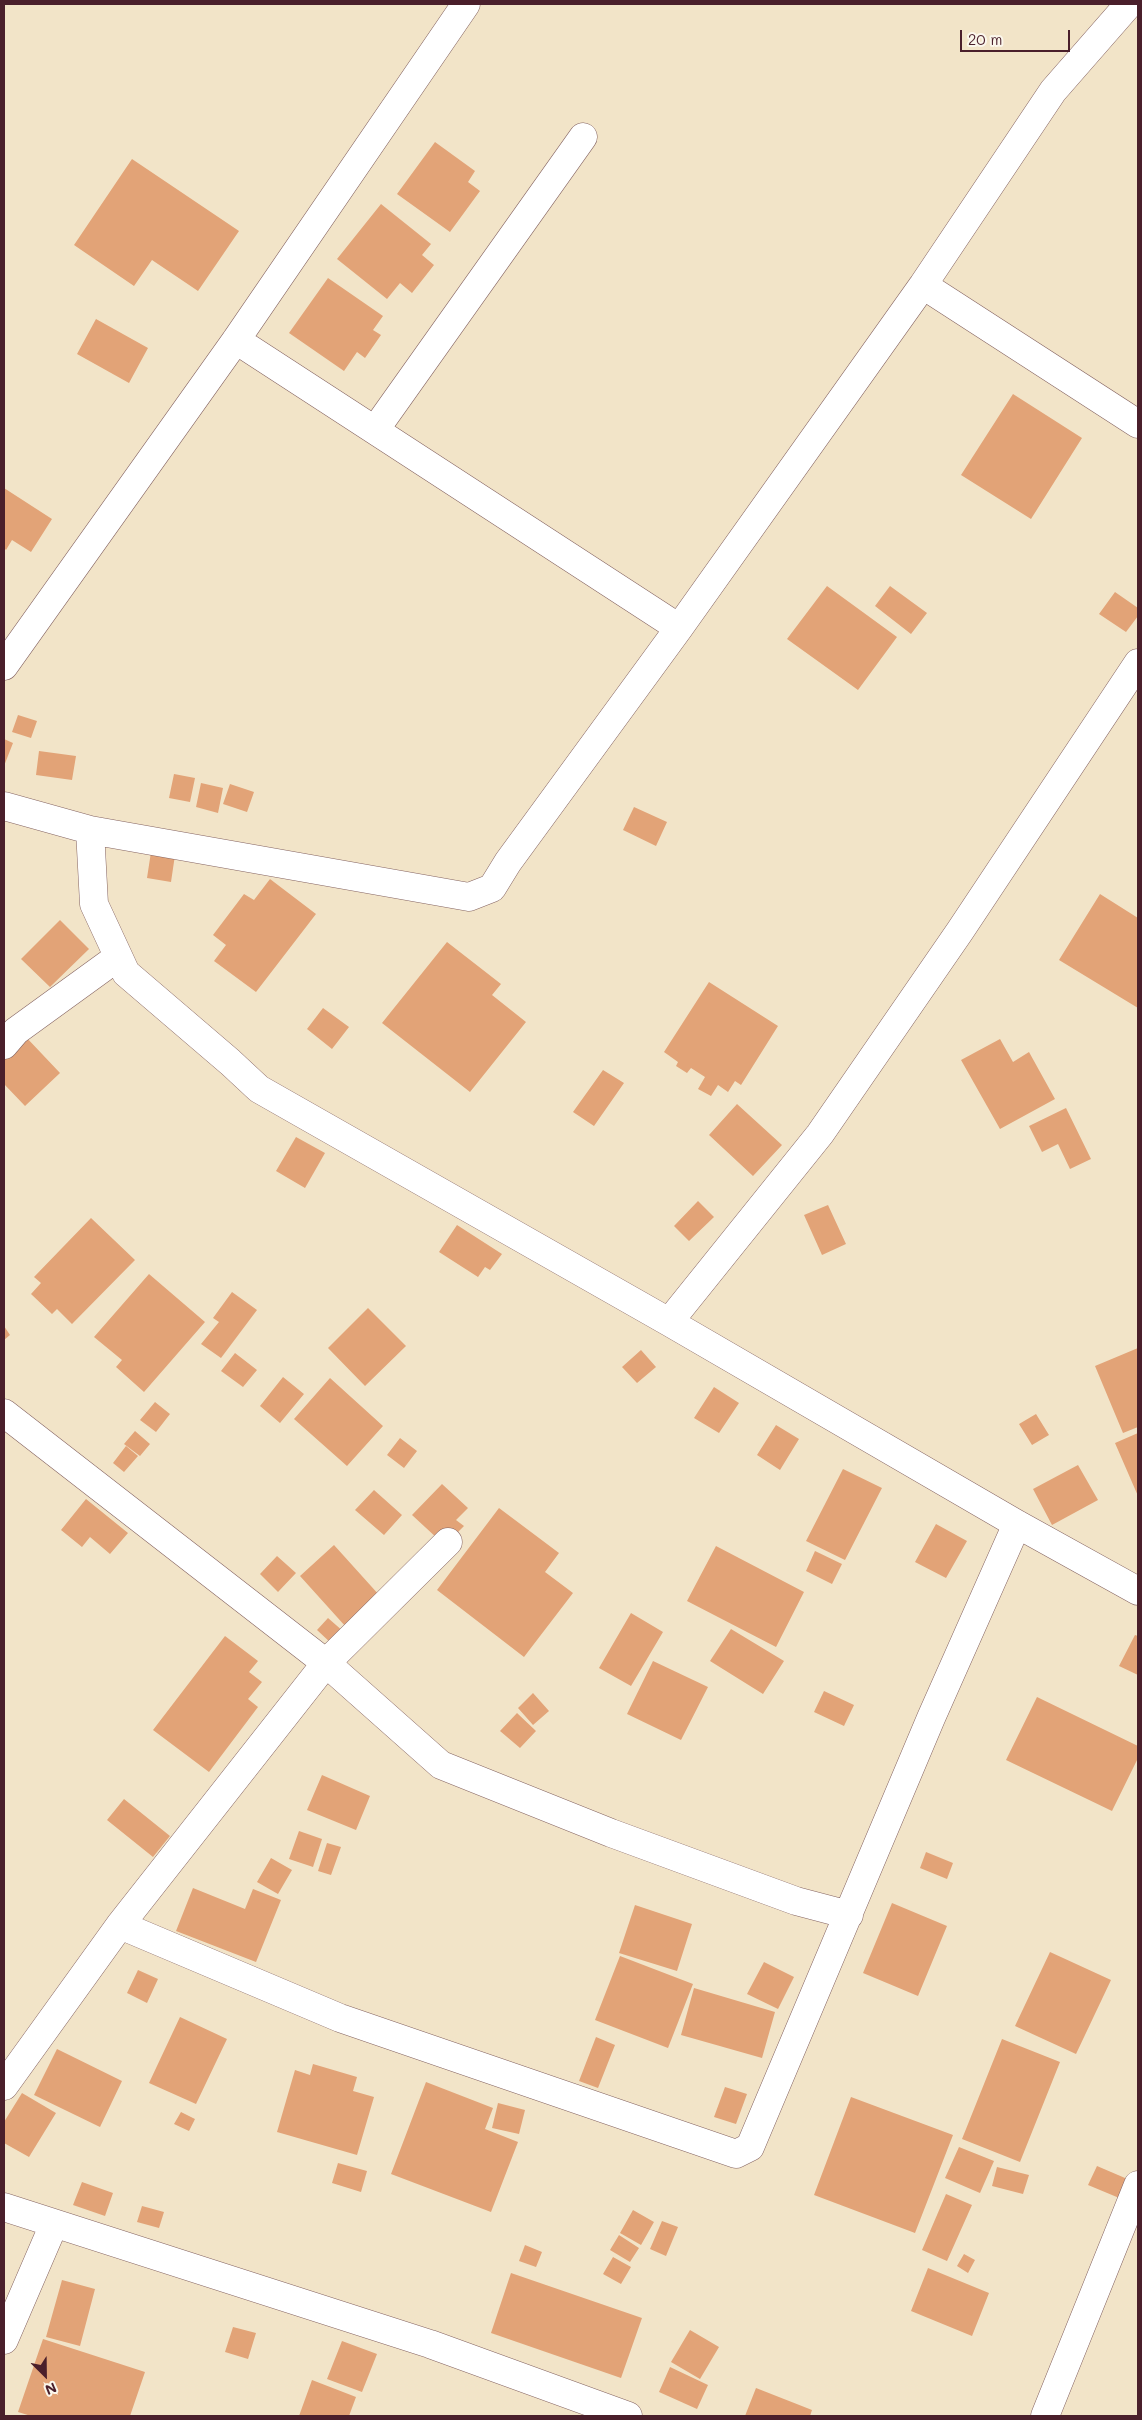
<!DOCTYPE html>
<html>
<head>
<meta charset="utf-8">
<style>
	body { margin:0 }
	#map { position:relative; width:1142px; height:2420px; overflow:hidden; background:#f2e4c8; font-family:Mali,sans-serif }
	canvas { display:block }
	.frame { position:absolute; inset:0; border:5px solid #4a1f2b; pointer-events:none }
	.north { position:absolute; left:20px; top:2350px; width:50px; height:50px; -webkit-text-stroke:4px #fbf7ec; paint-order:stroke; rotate:157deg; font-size:14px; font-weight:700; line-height:20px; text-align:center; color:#4a1f2b }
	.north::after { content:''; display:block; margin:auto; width:18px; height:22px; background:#4a1f2b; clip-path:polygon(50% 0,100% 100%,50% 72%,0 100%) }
	.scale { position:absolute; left:960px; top:30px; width:110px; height:22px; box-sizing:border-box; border:2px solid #4a1f2b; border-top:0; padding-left:6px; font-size:15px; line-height:18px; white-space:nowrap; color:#4a1f2b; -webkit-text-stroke:4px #fbf7ec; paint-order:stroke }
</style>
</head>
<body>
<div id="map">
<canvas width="1142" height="2420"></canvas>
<div class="frame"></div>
<div class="north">N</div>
<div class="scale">20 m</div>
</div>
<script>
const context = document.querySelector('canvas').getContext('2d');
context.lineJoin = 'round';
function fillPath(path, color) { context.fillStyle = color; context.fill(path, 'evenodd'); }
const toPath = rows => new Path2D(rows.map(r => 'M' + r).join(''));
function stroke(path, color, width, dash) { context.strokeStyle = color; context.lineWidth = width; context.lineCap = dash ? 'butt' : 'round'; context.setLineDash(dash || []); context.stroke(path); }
const building = toPath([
	[435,142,475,171,468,182,480,191,450,232,397,194],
	[132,159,239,231,198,291,152,260,134,286,74,245],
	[381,204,431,244,422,255,434,265,412,293,400,283,387,299,337,259],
	[328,278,383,316,373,330,381,335,365,358,357,352,344,371,289,333],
	[96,319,148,348,129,383,77,354],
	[1013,394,1082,438,1031,519,961,475],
	[4,488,52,519,31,552,12,540,6,550,4,548],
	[827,586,897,637,858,690,787,639],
	[890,586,927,613,911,634,875,606],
	[1115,592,1138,608,1138,616,1126,632,1099,614],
	[18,715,37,721,31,738,12,732],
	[4,739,13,743,4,766],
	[39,751,76,756,72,780,36,775],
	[174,774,195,778,190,802,169,798],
	[201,783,223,788,218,813,196,807],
	[230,784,254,792,247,812,223,804],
	[634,807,667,822,656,846,623,830],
	[151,852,175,855,171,882,147,878],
	[270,879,316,914,256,992,214,961,226,945,213,935,244,894,254,900],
	[1100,894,1138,918,1138,1008,1059,960],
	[60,920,89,949,50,987,21,959],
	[447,942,501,984,492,995,526,1022,470,1092,382,1023],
	[709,982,778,1026,741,1085,735,1081,728,1092,718,1085,711,1096,698,1089,705,1077,691,1068,687,1073,676,1066,678,1062,664,1052],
	[323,1008,349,1027,332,1049,307,1029],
	[25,1036,60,1073,25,1106,4,1084,4,1057],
	[1000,1039,1013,1062,1029,1052,1055,1099,1000,1129,961,1060],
	[603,1070,624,1083,594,1126,573,1112],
	[737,1104,782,1145,753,1176,709,1135],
	[1066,1108,1091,1159,1070,1169,1058,1144,1042,1152,1029,1126],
	[296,1137,325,1153,305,1188,276,1171],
	[698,1201,714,1217,689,1241,674,1226],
	[828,1205,846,1244,822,1255,804,1215],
	[91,1218,135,1260,72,1324,57,1309,52,1314,31,1294,41,1283,34,1277],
	[457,1225,502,1254,490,1270,485,1267,478,1277,439,1252],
	[149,1274,205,1322,144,1392,116,1367,122,1360,94,1337],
	[232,1292,257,1310,221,1358,201,1344,219,1322,213,1318],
	[368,1308,406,1346,365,1386,328,1348],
	[4,1326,10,1335,4,1340],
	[1138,1348,1138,1427,1123,1433,1095,1366],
	[641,1350,656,1367,637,1383,622,1367],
	[235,1353,257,1370,243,1387,221,1371],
	[283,1377,304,1394,280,1423,260,1406],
	[330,1378,383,1426,347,1466,294,1419],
	[714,1387,739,1403,719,1433,694,1418],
	[155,1402,170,1414,156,1432,140,1420],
	[1036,1414,1049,1435,1032,1445,1019,1424],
	[776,1425,799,1439,780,1470,757,1455],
	[135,1431,150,1444,140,1456,124,1444],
	[1138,1433,1138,1496,1115,1443],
	[400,1438,417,1451,404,1468,387,1455],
	[126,1446,138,1456,124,1472,113,1463],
	[1078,1465,1098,1500,1052,1525,1033,1489],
	[843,1469,882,1488,845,1560,806,1541],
	[442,1484,468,1508,456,1520,464,1526,451,1539,438,1539,412,1515],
	[374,1490,402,1515,384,1535,355,1510],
	[86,1499,128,1533,110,1554,90,1537,82,1547,61,1530],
	[499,1508,559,1553,545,1572,573,1593,524,1657,437,1590],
	[936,1524,967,1541,946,1578,915,1562],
	[334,1545,380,1596,346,1627,300,1576],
	[716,1546,804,1592,776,1647,687,1601],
	[815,1551,842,1564,832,1584,806,1571],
	[277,1556,296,1573,278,1592,260,1574],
	[631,1613,663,1632,631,1686,599,1668],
	[328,1618,344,1632,332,1644,317,1630],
	[731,1629,784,1661,763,1694,710,1661],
	[1135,1635,1138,1636,1138,1675,1119,1666],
	[225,1636,258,1661,249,1672,262,1682,248,1699,258,1707,209,1772,153,1730],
	[653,1661,708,1687,681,1740,627,1714],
	[824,1691,854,1705,844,1726,814,1712],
	[533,1693,549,1711,533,1725,518,1708],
	[1037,1697,1138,1746,1138,1758,1112,1811,1006,1760],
	[517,1713,536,1731,520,1748,500,1731],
	[322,1775,370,1796,356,1830,307,1810],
	[124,1799,170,1836,153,1857,107,1820],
	[299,1831,322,1839,313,1867,289,1859],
	[327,1843,341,1847,331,1875,318,1871],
	[926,1852,953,1863,947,1879,920,1868],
	[271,1858,292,1870,278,1894,257,1882],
	[193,1888,245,1909,253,1889,281,1900,256,1962,176,1931],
	[892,1903,947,1926,918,1996,863,1973],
	[635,1905,692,1924,677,1971,619,1953],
	[1050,1952,1111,1980,1076,2054,1015,2026],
	[620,1956,693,1984,668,2048,595,2020],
	[764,1962,794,1977,778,2009,747,1994],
	[138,1970,158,1979,147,2003,127,1993],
	[694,1988,775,2012,762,2058,681,2035],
	[180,2017,227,2039,196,2104,149,2083],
	[596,2037,615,2045,598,2088,579,2081],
	[1002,2039,1060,2062,1020,2162,962,2139],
	[57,2049,122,2081,100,2127,34,2095],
	[313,2064,357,2077,353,2091,374,2097,357,2155,277,2132,295,2070,310,2075],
	[426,2082,493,2108,485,2129,518,2142,491,2212,391,2174],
	[725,2087,747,2094,736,2124,714,2117],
	[22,2093,56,2113,29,2157,4,2143,4,2122],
	[851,2097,953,2135,915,2233,814,2195],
	[498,2103,525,2110,519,2134,492,2128],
	[181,2112,195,2119,189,2131,174,2124],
	[959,2147,994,2161,980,2193,945,2178],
	[338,2163,367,2171,361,2192,332,2183],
	[1097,2166,1132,2181,1124,2200,1088,2185],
	[997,2167,1029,2175,1023,2194,992,2186],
	[82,2182,113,2193,105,2216,73,2205],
	[946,2194,972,2205,947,2261,922,2250],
	[142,2206,164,2212,159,2228,137,2222],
	[633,2210,654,2222,641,2245,620,2233],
	[662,2221,678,2227,666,2256,650,2249],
	[619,2235,639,2248,630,2262,610,2250],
	[525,2245,542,2252,536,2267,519,2261],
	[964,2254,975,2260,968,2273,957,2266],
	[613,2257,631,2267,621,2284,603,2274],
	[928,2268,989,2293,972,2336,911,2311],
	[511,2273,642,2318,621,2378,491,2333],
	[62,2280,95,2289,80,2346,46,2337],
	[233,2327,256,2333,248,2359,225,2352],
	[690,2330,719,2347,700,2379,671,2362],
	[43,2339,145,2372,130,2416,31,2416,18,2412],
	[342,2341,377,2354,362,2392,327,2379],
	[670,2367,708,2385,697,2409,659,2392],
	[312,2380,356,2397,349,2416,299,2416],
	[756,2388,812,2410,810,2416,745,2416]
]);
const minor = toPath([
	[923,285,1138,424],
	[236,340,679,628],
	[375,430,583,137],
	[4,666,236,340,466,4],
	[4,806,90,830,469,897,492,888,508,862,679,628,923,285,1053,91,1129,4],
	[90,830,94,904,126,973,230,1062,259,1089,669,1322,1017,1524,1138,1591],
	[4,1045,16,1031,118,957],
	[669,1322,820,1134,960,931,1138,663],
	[4,1413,326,1663,441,1765,611,1833,796,1901,849,1915],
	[120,1925,340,2018,736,2154,750,2147,931,1718,1017,1524],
	[4,2086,120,1925,326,1663,448,1542],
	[4,2207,430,2344,628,2416],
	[4,2340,54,2224],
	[1045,2416,1138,2185]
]);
fillPath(building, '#e2a377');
stroke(minor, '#856462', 29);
stroke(minor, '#fff', 28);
</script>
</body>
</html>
